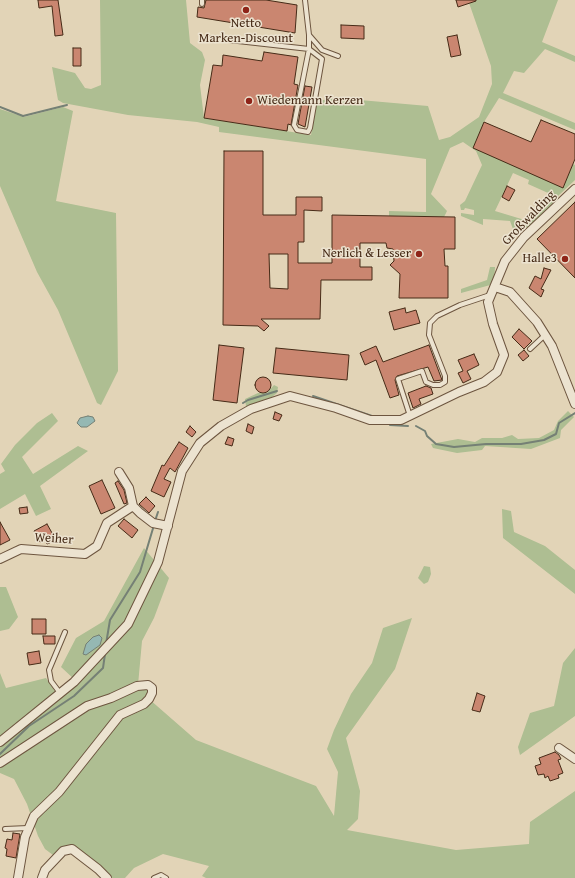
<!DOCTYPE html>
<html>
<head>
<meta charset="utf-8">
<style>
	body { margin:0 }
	canvas { display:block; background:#e2d4b7 }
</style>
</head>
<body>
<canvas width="575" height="878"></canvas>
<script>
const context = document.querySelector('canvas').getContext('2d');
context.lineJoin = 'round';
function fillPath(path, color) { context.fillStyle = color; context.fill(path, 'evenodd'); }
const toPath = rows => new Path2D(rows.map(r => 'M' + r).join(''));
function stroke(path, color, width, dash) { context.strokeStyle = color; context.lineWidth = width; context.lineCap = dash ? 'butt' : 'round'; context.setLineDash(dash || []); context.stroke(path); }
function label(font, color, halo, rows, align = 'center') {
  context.font = font + ' "Gentium Book Plus",serif'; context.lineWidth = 3; context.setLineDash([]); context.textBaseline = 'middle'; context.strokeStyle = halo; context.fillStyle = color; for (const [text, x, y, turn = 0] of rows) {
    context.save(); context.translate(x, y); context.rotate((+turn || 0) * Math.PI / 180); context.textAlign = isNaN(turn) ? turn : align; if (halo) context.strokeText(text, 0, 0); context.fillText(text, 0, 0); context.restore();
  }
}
const green = toPath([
	[100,0,186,0,190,43,202,52,205,60,200,85,204,118,311,135,317,101,337,98,428,106,439,140,450,137,479,117,492,84,491,66,468,0,558,0,542,42,575,56,575,62,545,49,524,73,514,71,503,93,575,123,575,130,499,98,484,122,563,187,573,164,575,165,575,180,557,197,528,184,529,180,513,173,495,211,528,221,551,199,554,202,529,227,513,229,510,221,483,219,483,225,461,216,461,213,474,215,474,210,465,208,464,210,461,210,460,205,465,201,482,165,476,151,463,142,450,148,431,194,447,211,444,217,389,216,389,211,426,212,426,159,219,132,219,127,197,122,128,115,63,103,58,100,52,67,75,73,85,88,91,89,101,85],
	[63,107,73,111,56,201,116,213,118,371,101,405,97,403,58,310,37,272,0,186,0,109,24,117],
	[490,267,495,267,494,284,461,293,461,289,487,280],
	[274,385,278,387,277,393,272,397,258,402,253,406,246,406,245,399,258,393,267,393],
	[568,411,574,417,561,430,560,438,531,449,485,446,482,450,457,453,433,448,431,444,458,439,475,442,482,438,502,438,512,435,518,439,539,438,554,430,558,421],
	[52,413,58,421,22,457,33,474,78,446,88,451,40,486,51,509,36,516,25,494,0,509,0,474,5,471,1,464,15,445,37,423],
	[502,509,511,511,514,532,545,546,575,570,575,594,503,538],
	[144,548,169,578,154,618,142,641,138,685,148,685,149,699,196,740,316,786,334,816,338,772,327,749,334,730,351,694,372,663,383,628,412,618,395,669,346,738,360,791,358,819,347,830,456,850,529,844,530,822,575,791,575,878,206,878,202,876,209,866,163,854,134,868,125,878,107,878,80,853,63,850,53,855,45,849,38,836,27,804,14,779,0,773,0,673,6,688,46,678,57,694,75,680,61,667,76,638,104,621],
	[424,566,430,567,431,574,428,582,424,584,418,578],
	[0,587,6,587,18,617,9,629,0,631],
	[575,648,575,716,520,755,518,747,530,713,554,706,563,663]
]);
const water = toPath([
	[88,416,93,417,95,421,87,427,81,427,77,423,80,418,88,416],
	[99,635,102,638,100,645,86,655,83,654,86,644,93,637,99,635]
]);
const stream = toPath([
	[0,107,23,116,67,105],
	[313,396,372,416],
	[243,403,248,400,277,391],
	[390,425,408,426],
	[416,426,425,431,427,436,436,444,454,447,486,444,521,444,544,440,556,434,559,423,575,413],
	[155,521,158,512],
	[106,644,110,620,140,572,154,525],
	[0,754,29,726,74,696,103,668,105,654]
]);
const building = toPath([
	[38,0,58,0,63,35,55,36,52,6,39,8,38,0],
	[206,0,266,0,297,5,295,33,197,17,198,7,204,8,206,0],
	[456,0,476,0,476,1,458,7,456,0],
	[341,25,364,26,364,39,341,38,341,25],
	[457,35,461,55,451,57,447,37,457,35],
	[73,48,81,48,81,66,73,66,73,48],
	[264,52,298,57,294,84,298,85,291,125,288,124,287,131,204,118,213,65,222,66,223,55,262,61,264,52],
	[305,86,312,87,305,127,298,124,305,86],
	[541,120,575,134,575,159,563,188,473,148,484,122,531,142,541,120],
	[224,151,263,151,263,215,296,215,296,197,322,197,322,211,304,210,304,242,298,242,298,263,332,263,332,215,455,217,455,249,444,249,445,266,448,266,448,298,399,298,400,274,390,265,394,261,393,249,387,248,386,243,360,243,360,267,372,267,372,280,321,280,320,319,261,319,269,326,264,331,258,326,223,325,224,151],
	[269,254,288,254,288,289,270,288,269,254],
	[507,186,515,190,509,201,502,197,507,186],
	[575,202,575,278,537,239,575,202],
	[544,268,551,270,541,289,544,290,541,297,529,288,535,276,541,279,544,268],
	[405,308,406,313,416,310,420,323,394,330,389,312,405,308],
	[519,329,532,341,524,349,512,337,519,329],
	[219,345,244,348,237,403,213,400,219,345],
	[429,345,442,380,434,381,428,367,397,376,395,380,399,395,390,398,376,360,365,365,360,353,376,346,383,362,429,345],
	[276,348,349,355,347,380,273,373,276,348],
	[524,350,529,356,523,361,518,355,524,350],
	[474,354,479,365,467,371,471,379,463,383,458,373,463,371,458,360,474,354],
	'255 385a8 8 0 1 1 16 0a8 8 0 1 1-16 0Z',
	[426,386,431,388,433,394,419,399,421,404,413,408,408,393,426,386],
	[275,412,282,415,279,421,273,419,275,412],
	[248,424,254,427,252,434,246,431,248,424],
	[190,426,196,432,192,437,186,432,190,426],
	[228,437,234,439,232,446,225,444,228,437],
	[179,442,188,448,175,472,170,468,164,479,171,482,164,497,151,491,162,465,164,466,179,442],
	[102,480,115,508,101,514,89,486,102,480],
	[118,481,124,490,127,503,124,504,115,483,118,481],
	[146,497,155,506,149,513,139,504,146,497],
	[27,507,28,513,20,514,19,508,27,507],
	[124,519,138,530,132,538,118,526,124,519],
	[0,522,10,540,0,545,0,522],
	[47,524,56,540,47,544,45,539,40,542,34,531,47,524],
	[32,619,46,619,46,634,32,634,32,619],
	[43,636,55,636,55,644,44,644,43,636],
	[39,651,41,663,29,665,27,653,39,651],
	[477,693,485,696,480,712,472,710,477,693],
	[555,752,559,755,561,759,558,760,563,773,558,775,559,778,550,781,548,776,545,778,544,774,538,775,535,766,541,764,539,758,555,752],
	[13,833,20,834,16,858,6,856,7,849,5,848,7,839,12,840,13,833]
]);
const service = toPath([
	[305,0,309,35,322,50,338,56],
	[202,4,202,0],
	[211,38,309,49,309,35],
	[309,49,322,59,310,128,308,132,297,130,294,125,309,49],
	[530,349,545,335],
	[410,416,398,379,422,371,426,382,433,385,440,385,445,382,445,376,429,335,430,323,437,316,460,305,490,295],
	[60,693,51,681,49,670,65,632],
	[5,829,28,828],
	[154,878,161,875,166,878]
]);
const minor = toPath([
	[495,287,510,292,537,322,552,346,575,404],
	[119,472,129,488,133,506,140,513,153,523,168,526],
	[0,559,21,549,85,554,97,546,107,523,133,506],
	[0,742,74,682,128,624,158,562,182,471,200,443,221,426,251,409,290,396,336,408,370,420,401,420,459,392,484,382,497,372,504,355,493,324,488,302,505,261,524,237,575,189],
	[559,748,575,759],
	[0,763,87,706,111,698,137,686,148,685,152,688,152,693,149,699,144,704,120,715,59,792,34,816,25,837,18,878],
	[42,878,45,870,63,851,72,849,98,869,107,878]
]);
const markers = [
	[246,10,4,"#8f2418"],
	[249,101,4,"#8f2418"],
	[419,254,4,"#8f2418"],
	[565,259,4,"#8f2418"]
];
const poiNames = [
	["Netto",246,24,"center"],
	["Marken-Discount",246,39,"center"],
	["Wiedemann Kerzen",257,101,"left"],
	["Nerlich & Lesser",411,254],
	["Halle3",557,259]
];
const streetNames = [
	["Großwalding",529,218,-46],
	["Weiher",54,539,4]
];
fillPath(green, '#aebe92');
fillPath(water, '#95b8b3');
stroke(water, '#758075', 1);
stroke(stream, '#758075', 2);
fillPath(building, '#ca8670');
stroke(building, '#462b17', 1);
stroke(service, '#6d553f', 6);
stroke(minor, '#6d553f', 10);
stroke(service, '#ece3d0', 4);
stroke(minor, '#ece3d0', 8);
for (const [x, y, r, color] of markers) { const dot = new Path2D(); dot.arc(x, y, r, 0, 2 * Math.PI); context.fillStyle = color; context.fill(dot); stroke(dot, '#ece3d0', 1.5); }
label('13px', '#462b17', '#ece3d0', poiNames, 'right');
label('13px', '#462b17', '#ece3d0', streetNames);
</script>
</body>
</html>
